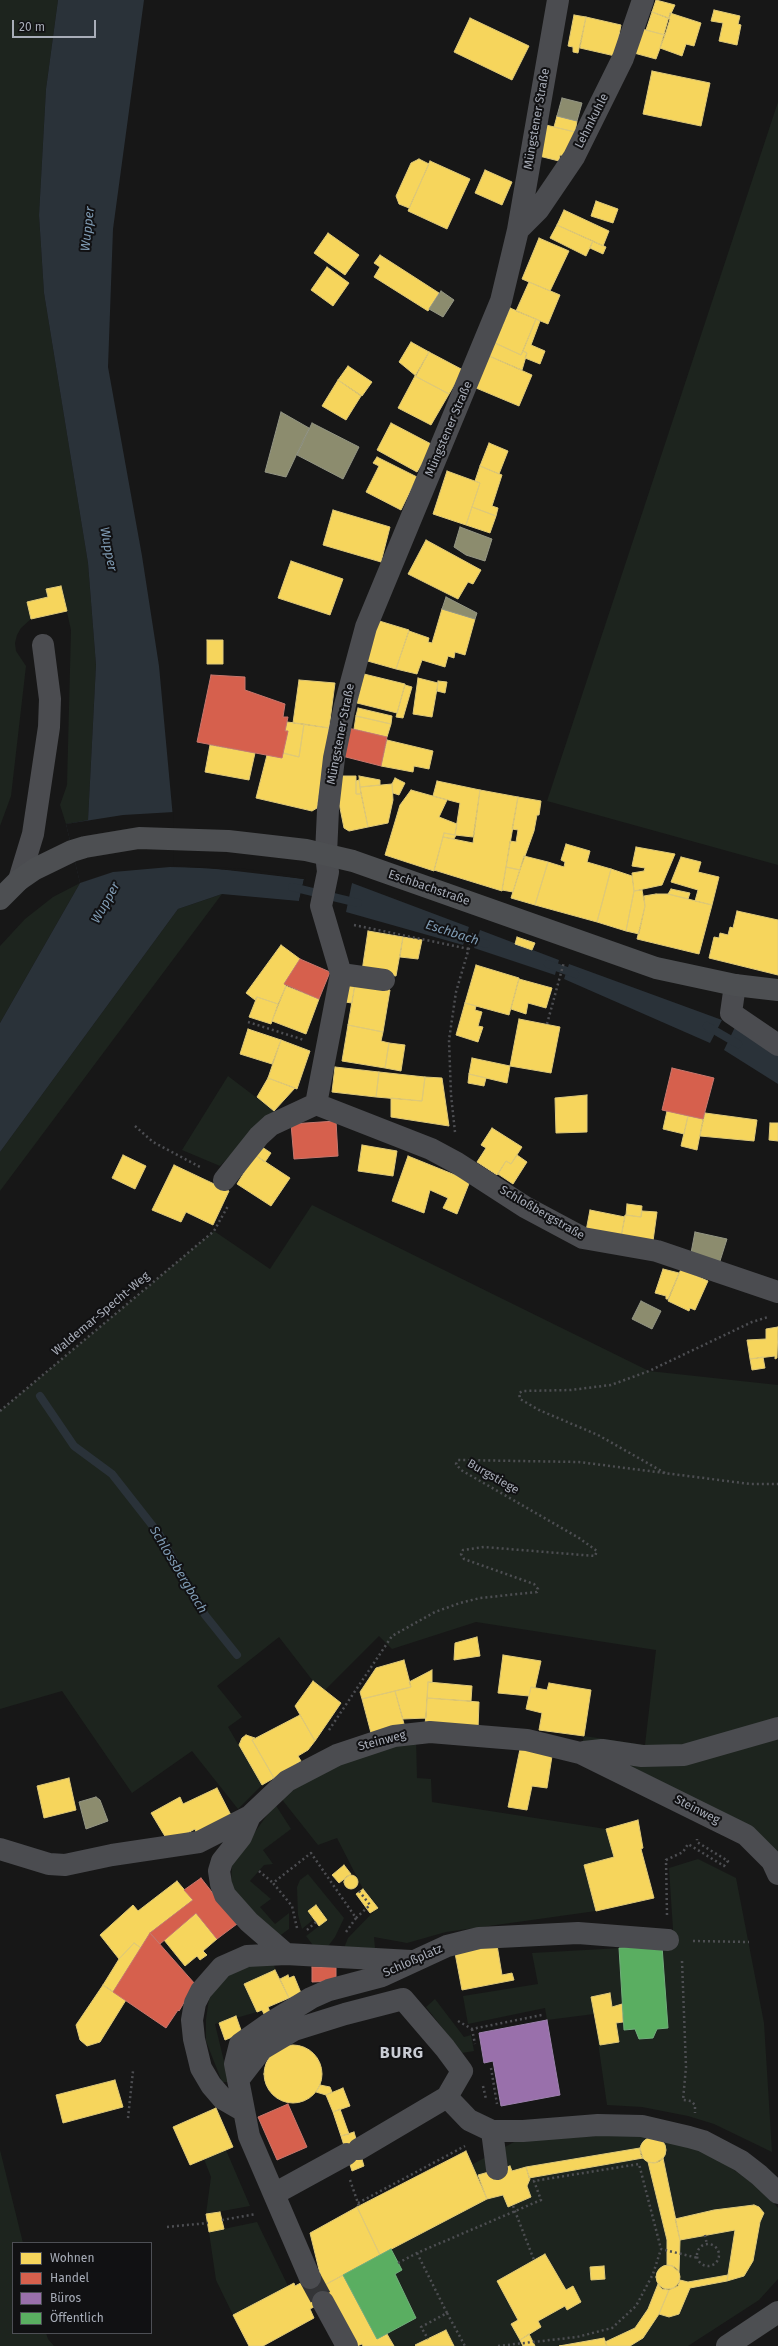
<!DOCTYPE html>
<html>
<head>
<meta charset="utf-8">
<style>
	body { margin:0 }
	#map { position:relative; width:778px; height:2346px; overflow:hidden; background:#171717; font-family:"Fira Sans",sans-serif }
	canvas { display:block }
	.legend { position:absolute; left:12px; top:2242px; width:140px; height:92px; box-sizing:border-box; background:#111113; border:1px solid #4d4f55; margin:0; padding:5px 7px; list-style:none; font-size:12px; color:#a8adb8 }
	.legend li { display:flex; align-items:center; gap:8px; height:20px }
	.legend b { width:20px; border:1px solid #4d4f55 }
	.scale { position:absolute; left:12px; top:20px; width:84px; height:18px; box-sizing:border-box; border:2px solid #a8adb8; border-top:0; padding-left:5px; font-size:12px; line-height:14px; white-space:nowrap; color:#a8adb8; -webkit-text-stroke:3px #111113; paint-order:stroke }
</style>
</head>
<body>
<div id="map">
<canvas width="778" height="2346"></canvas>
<ul class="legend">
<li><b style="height:11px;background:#f6d55c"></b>Wohnen</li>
<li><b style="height:11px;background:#d6604d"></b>Handel</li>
<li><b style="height:11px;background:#9970ab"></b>Büros</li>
<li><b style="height:11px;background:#5aae61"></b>Öffentlich</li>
</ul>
<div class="scale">20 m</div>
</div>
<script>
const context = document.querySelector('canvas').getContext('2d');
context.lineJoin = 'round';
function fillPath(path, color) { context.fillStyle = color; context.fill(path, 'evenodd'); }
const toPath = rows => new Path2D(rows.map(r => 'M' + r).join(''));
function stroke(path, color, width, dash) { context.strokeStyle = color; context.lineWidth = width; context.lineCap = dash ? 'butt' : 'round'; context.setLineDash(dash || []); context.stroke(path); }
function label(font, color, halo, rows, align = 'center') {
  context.font = font + ' "Fira Sans",sans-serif'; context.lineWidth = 4; context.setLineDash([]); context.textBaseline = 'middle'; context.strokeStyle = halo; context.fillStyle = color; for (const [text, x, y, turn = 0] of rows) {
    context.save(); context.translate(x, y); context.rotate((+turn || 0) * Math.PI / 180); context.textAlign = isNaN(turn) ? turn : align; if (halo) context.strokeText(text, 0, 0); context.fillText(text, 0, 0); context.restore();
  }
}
const green = toPath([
	[0,0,58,0,46,89,39,215,44,293,88,563,96,665,88,820,66,824,60,805,67,785,71,630,61,586,46,589,48,597,27,602,31,619,21,628,17,635,15,643,16,651,26,666,11,796,0,826],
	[778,102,778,865,547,801],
	[80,883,0,1023,0,946,25,919,53,897],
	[222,894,0,1191,0,1152,178,909],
	[228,1076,274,1111,220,1166,182,1150],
	[312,1205,649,1371,778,1385,778,1874,772,1861,580,1753,584,1736,645,1745,656,1650,476,1622,392,1649,379,1636,325,1690,313,1681,279,1637,217,1686,242,1717,228,1727,262,1785,238,1809,192,1751,132,1793,62,1691,0,1709,0,1411,214,1231,270,1269],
	[416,1738,417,1778,431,1779,432,1802,606,1829,614,1857,584,1865,596,1911,446,1932,407,1943,374,1937,375,1948,344,1948,348,1938,378,1907,363,1889,337,1838,318,1845,280,1797,321,1770],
	[275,1804,291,1829,263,1850,273,1864,264,1865,250,1881,271,1899,260,1907,275,1924,289,1913,289,1929,278,1937,235,1892,231,1884,232,1864],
	[698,1859,736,1878,764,2023,772,2152,714,2124,688,2116,642,2107,607,2105,594,2014,547,2020,545,2008,468,2024,463,1996,538,1984,532,1953,674,1945,669,1868],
	[308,1874,344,1918,335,1937,326,1949,315,1948,306,1936,327,1920,316,1905,308,1911,314,1919,302,1929,298,1915,297,1887,300,1880],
	[274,1964,275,1970,244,1984,257,2012,215,2024,229,2082,222,2082,206,2041,206,2019,209,1999,220,1983,234,1972,250,1965],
	[435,1999,464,2037,471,2035,474,2051,462,2053,426,2007],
	[645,2133,684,2144,722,2161,767,2194,778,2208,778,2279,759,2300,688,2346,454,2346,446,2330,416,2346,394,2346,387,2334,377,2339,323,2286,363,2205,466,2151,473,2164,516,2141],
	[0,2150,23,2243,13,2243,13,2333,46,2333,48,2339,54,2346,0,2346],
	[226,2150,250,2206,206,2214,211,2177,204,2159],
	[257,2222,288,2286,233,2315,216,2280,209,2232]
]);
const water = toPath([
	[58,0,144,0,113,229,108,367,142,556,159,666,173,818,170,866,246,871,304,879,299,901,222,894,178,909,0,1152,0,1023,80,883,66,824,88,820,96,665,88,563,44,293,39,215,46,89],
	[352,883,469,927,463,945,346,912],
	[480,930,559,960,555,975,474,948],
	[569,964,722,1020,710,1043,564,979],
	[735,1027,778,1055,778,1084,724,1050]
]);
const pier = toPath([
	[174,812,173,865,246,869,305,877,306,879,301,901,299,901,304,879,210,868,170,867,113,872,80,883,66,824,123,815]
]);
const homes = toPath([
	[656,0,675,5,669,18,652,12,656,0],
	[714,10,740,16,738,24,741,25,737,45,719,41,723,23,711,21,714,10],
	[652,12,670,19,665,35,646,30,652,12],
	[670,13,701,23,694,46,686,44,682,56,660,48,670,13],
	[574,15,586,17,578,53,573,52,573,47,568,46,574,15],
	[586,17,621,25,615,56,580,48,586,17],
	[470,18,529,46,512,80,454,52,470,18],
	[642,29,665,35,656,59,634,53,642,29],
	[652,71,710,83,701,126,643,114,652,71],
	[557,116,577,121,575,132,554,127,557,116],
	[546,125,575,132,566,156,560,155,559,161,539,156,546,125],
	[419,159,429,164,409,208,399,204,396,196,411,163,419,159],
	[430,161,470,179,447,229,408,211,430,161],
	[485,170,512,182,502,205,475,193,485,170],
	[596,201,618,209,613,223,591,216,596,201],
	[564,210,609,231,603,246,557,225,564,210],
	[557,225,593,241,586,256,550,238,557,225],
	[328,233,359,255,345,275,314,253,328,233],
	[539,238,569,251,550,291,522,279,539,238],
	[593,241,606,247,603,254,590,248,593,241],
	[380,255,439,293,428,311,374,277,380,267,374,263,380,255],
	[327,267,349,283,333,306,311,290,327,267],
	[529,282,560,295,548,324,516,311,529,282],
	[510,308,536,319,521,355,495,343,510,308],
	[536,319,540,321,531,345,545,351,540,364,525,358,527,353,523,351,536,319],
	[411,342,429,352,416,376,399,362,411,342],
	[495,343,521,355,523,351,527,353,522,370,489,356,495,343],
	[429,352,463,370,449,394,415,376,429,352],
	[489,356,532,375,519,406,476,388,489,356],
	[348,366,372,382,362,396,338,380,348,366],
	[415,376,449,394,431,425,398,408,415,376],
	[338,380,361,396,346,420,322,406,338,380],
	[391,423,433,445,417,472,377,450,391,423],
	[489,443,508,451,499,474,480,466,489,443],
	[377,457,417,477,401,510,366,492,379,466,373,463,377,457],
	[480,466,502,475,492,506,498,508,496,516,472,507,480,483,475,481,480,466],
	[447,471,480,483,466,525,433,514,447,471],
	[472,507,496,516,490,533,466,525,472,507],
	[333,510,390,527,381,562,323,545,333,510],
	[426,540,481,570,473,584,468,582,458,599,408,574,426,540],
	[291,561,343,579,330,615,278,598,291,561],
	[61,586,67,611,31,619,27,602,48,597,46,589,61,586],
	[442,609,475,619,465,655,455,652,454,658,448,656,445,667,422,660,417,674,396,669,409,631,429,638,428,642,432,643,442,609],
	[376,620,409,630,396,669,364,660,376,620],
	[207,640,223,640,223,664,207,664,207,640],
	[364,674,405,684,397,713,357,703,364,674],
	[418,678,438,683,432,717,413,714,418,678],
	[299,680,335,683,329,728,293,723,299,680],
	[438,681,447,682,445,693,437,691,438,681],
	[405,685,412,687,403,718,396,717,405,685],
	[358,708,392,716,391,724,356,716,358,708],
	[356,716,391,724,387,737,354,729,356,716],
	[287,722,304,724,299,757,283,753,288,731,285,731,287,722],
	[304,724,329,728,317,808,312,811,256,798,267,755,282,758,283,753,299,757,304,724],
	[387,740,433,751,429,769,414,766,413,772,381,766,387,740],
	[210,745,255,753,249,780,205,772,210,745],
	[339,776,356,776,356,794,361,794,368,827,349,831,344,828,339,803,339,776],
	[359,776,380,780,380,785,360,787,359,776],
	[395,778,405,783,399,795,393,793,392,784,395,778],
	[359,780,361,794,356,794,356,781,359,780],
	[437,781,480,790,473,837,455,835,460,803,433,796,437,781],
	[392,784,393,800,388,823,368,827,360,787,392,784],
	[411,790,447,800,439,817,457,824,455,835,444,833,434,871,385,855,400,805,411,790],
	[480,790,518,797,502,891,434,870,443,837,473,843,480,790],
	[518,797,541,801,539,815,537,815,534,831,520,870,506,867,510,841,516,842,518,830,512,829,518,797],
	[444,833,455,835,456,835,454,839,443,837,444,833],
	[566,844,590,851,587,862,611,869,597,922,535,905,548,862,564,867,565,862,561,860,566,844],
	[636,847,675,854,662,885,634,891,632,873,644,871,645,868,632,866,636,847],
	[524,856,548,862,535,905,511,898,524,856],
	[681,857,701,862,698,872,719,877,712,905,695,901,698,890,671,882,681,857],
	[506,867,520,870,513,892,502,890,506,867],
	[611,869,632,876,634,891,626,931,597,922,611,869],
	[671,889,690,893,688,899,668,894,671,889],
	[642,890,645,906,639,934,626,931,634,891,642,890],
	[656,894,668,894,712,905,699,954,637,939,645,906,644,896,656,894],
	[737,911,778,920,778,975,709,958,714,937,719,938,720,933,728,935,730,927,733,928,737,911],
	[368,931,403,937,396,976,362,971,368,931],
	[403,937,422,940,418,959,400,957,403,937],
	[517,937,535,943,532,950,515,944,517,937],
	[281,945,300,959,284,984,286,986,278,1004,257,997,255,1000,246,993,281,945],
	[476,965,519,978,509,1015,465,1003,476,965],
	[519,979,552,988,546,1008,528,1003,526,1014,511,1009,519,979],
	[348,982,355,984,352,1003,345,1002,348,982],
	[355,984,390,990,383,1032,348,1025,355,984],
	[286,986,319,999,306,1034,272,1021,286,986],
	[257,997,278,1004,271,1024,249,1017,257,997],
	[465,1003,476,1006,475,1010,482,1012,478,1026,483,1027,478,1042,456,1035,465,1003],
	[519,1019,560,1027,551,1073,510,1066,519,1019],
	[348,1025,383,1032,381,1041,389,1043,385,1068,342,1061,348,1025],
	[248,1029,281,1040,272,1064,240,1054,248,1029],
	[281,1040,310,1051,297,1089,268,1078,281,1040],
	[389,1043,405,1045,401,1071,385,1068,389,1043],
	[472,1058,510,1066,507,1083,469,1074,472,1058],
	[335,1067,379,1072,376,1097,332,1092,335,1067],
	[379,1072,425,1077,422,1101,376,1097,379,1072],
	[469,1074,486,1078,484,1086,468,1083,469,1074],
	[425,1077,442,1078,449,1126,391,1117,391,1098,422,1101,425,1077],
	[268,1078,295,1088,274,1111,257,1097,268,1078],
	[587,1095,587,1132,556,1133,555,1098,587,1095],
	[667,1111,688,1116,684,1134,663,1129,667,1111],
	[705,1113,757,1120,754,1141,700,1136,705,1113],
	[688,1116,703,1119,697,1150,681,1146,688,1116],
	[770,1123,778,1123,778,1141,769,1140,770,1123],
	[492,1128,522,1147,511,1164,506,1161,497,1175,477,1162,486,1148,481,1145,492,1128],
	[362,1145,397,1151,393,1176,358,1171,362,1145],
	[262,1147,271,1153,265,1162,255,1155,262,1147],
	[123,1155,146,1166,135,1189,112,1178,123,1155],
	[255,1155,290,1178,271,1206,237,1184,255,1155],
	[517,1155,527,1162,513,1184,498,1174,506,1161,511,1164,517,1155],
	[408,1156,470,1181,457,1214,443,1208,448,1198,430,1190,424,1213,392,1201,408,1156],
	[174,1165,229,1191,213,1225,186,1212,181,1222,152,1210,174,1165],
	[627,1204,642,1206,641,1217,626,1215,627,1204],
	[590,1210,625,1217,621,1237,586,1231,590,1210],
	[642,1211,657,1212,653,1241,621,1237,625,1215,641,1217,642,1211],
	[663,1269,679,1273,668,1299,666,1299,666,1296,655,1293,663,1269],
	[681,1269,708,1281,695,1310,690,1308,689,1311,668,1301,681,1269],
	[778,1327,777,1358,775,1359,775,1356,750,1359,747,1340,766,1339,766,1329,778,1327],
	[763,1357,765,1368,752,1370,750,1359,763,1357],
	[477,1637,480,1656,454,1660,455,1643,477,1637],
	[503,1655,541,1661,535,1688,531,1687,529,1696,498,1693,503,1655],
	[404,1660,411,1687,362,1699,360,1692,376,1668,404,1660],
	[432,1670,432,1682,428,1682,426,1718,403,1719,395,1691,411,1687,409,1682,432,1670],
	[313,1681,341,1703,315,1741,295,1706,313,1681],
	[428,1682,472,1686,471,1701,427,1698,428,1682],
	[549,1683,591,1690,584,1736,539,1730,542,1713,526,1709,531,1687,547,1690,549,1683],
	[395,1691,404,1724,371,1733,362,1699,395,1691],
	[427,1698,479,1702,478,1729,425,1726,427,1698],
	[300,1715,315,1741,308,1750,298,1756,301,1761,274,1778,252,1740,300,1715],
	[246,1735,255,1738,252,1740,274,1778,262,1785,239,1745,242,1738,246,1735],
	[520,1749,552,1756,547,1788,532,1786,527,1810,508,1807,520,1749],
	[69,1778,76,1810,44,1818,37,1786,69,1778],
	[217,1788,234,1821,198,1839,195,1829,169,1843,151,1813,180,1797,183,1804,217,1788],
	[638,1820,643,1848,641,1849,654,1898,596,1911,584,1865,614,1857,606,1829,638,1820],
	[344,1865,351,1874,339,1883,332,1875,344,1865],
	'344 1882a7 7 0 1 1 14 0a7 7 0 1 1-14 0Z',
	[177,1881,193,1900,150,1933,141,1948,134,1943,119,1959,100,1935,133,1905,138,1911,177,1881],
	[363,1889,378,1908,370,1913,356,1894,363,1889],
	[316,1905,327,1920,319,1926,308,1911,316,1905],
	[196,1913,217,1939,203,1951,207,1955,200,1960,197,1956,185,1966,164,1940,196,1913],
	[134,1943,141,1948,113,1992,103,1985,119,1959,134,1943],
	[497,1945,502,1975,512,1973,514,1980,462,1990,455,1953,497,1945],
	[275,1970,289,1998,268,2007,270,2012,264,2014,262,2010,257,2012,244,1984,275,1970],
	[288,1975,289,1978,294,1976,301,1993,289,1998,280,1979,288,1975],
	[103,1985,126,2000,100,2042,87,2046,80,2040,76,2025,103,1985],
	[610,1993,612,2007,622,2004,623,2022,616,2023,619,2042,600,2045,591,1997,610,1993],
	[236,2016,242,2033,225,2040,219,2023,236,2016],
	'264 2074a29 29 0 1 1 58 0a29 29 0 1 1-58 0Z',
	[115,2080,123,2107,63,2123,56,2095,115,2080],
	[320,2085,330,2087,332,2092,326,2095,316,2092,320,2085],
	[343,2088,350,2106,333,2112,326,2095,343,2088],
	[216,2108,233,2147,190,2165,173,2127,216,2108],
	[340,2109,349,2134,341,2136,333,2112,340,2109],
	[354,2132,364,2166,352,2171,341,2136,354,2132],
	'640 2150a13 13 0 1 1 26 0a13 13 0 1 1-26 0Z',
	[640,2148,643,2158,529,2178,526,2167,640,2148],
	[466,2151,487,2199,380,2255,357,2207,466,2151],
	[663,2158,680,2240,679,2272,672,2266,667,2265,667,2240,648,2162,655,2163,663,2158],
	[510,2166,512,2171,526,2167,530,2179,527,2186,531,2197,508,2207,503,2195,487,2199,478,2175,510,2166],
	[754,2205,759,2207,764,2213,760,2222,753,2261,744,2276,727,2281,735,2230,680,2240,675,2219,714,2210,754,2205],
	[357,2207,380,2255,323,2286,310,2233,357,2207],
	[220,2212,224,2229,209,2232,206,2214,220,2212],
	[545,2254,566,2290,573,2286,581,2302,567,2310,565,2306,538,2321,541,2327,520,2340,511,2324,518,2320,497,2281,545,2254],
	'656 2277a12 12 0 1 1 24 0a12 12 0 1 1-24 0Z',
	[604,2266,605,2279,591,2280,590,2267,604,2266],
	[320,2273,323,2286,343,2275,377,2339,387,2334,394,2346,363,2346,362,2344,357,2346,323,2302,310,2309,314,2318,263,2346,249,2346,233,2315,294,2283,295,2286,320,2273],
	[728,2275,727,2281,690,2288,679,2314,669,2317,659,2314,669,2290,678,2286,680,2280,688,2282,728,2275],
	[658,2284,662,2289,669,2290,659,2314,643,2338,630,2346,607,2346,605,2342,635,2328,648,2309,658,2284],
	[446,2330,454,2346,416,2346,415,2345,446,2330],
	[529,2334,535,2346,523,2346,520,2340,529,2334],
	[604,2338,607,2346,559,2346,604,2338]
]);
const shops = toPath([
	[211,675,245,677,245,690,285,704,283,717,288,717,285,731,288,731,282,758,197,742,211,675],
	[348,728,387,737,381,766,342,756,348,728],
	[300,959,330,972,319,999,284,984,300,959],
	[672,1068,714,1078,703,1119,662,1110,672,1068],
	[336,1121,338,1156,294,1159,291,1124,336,1121],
	[201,1878,237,1924,217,1939,196,1913,160,1944,150,1933,193,1900,184,1890,201,1878],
	[150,1933,195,1984,179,2011,178,2010,166,2028,113,1992,150,1933],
	[312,1967,336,1967,336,1981,312,1982,312,1967],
	[288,2104,307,2147,277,2160,258,2117,288,2104]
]);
const offices = toPath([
	[547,2020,560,2095,501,2106,493,2061,484,2063,479,2033,547,2020]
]);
const public = toPath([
	[662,1946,668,2028,657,2029,653,2038,639,2039,635,2029,624,2030,619,1948,662,1946],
	[391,2249,402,2270,395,2274,416,2318,377,2339,343,2275,391,2249]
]);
const industry = toPath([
	[562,98,582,103,577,121,557,116,562,98],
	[441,291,454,300,443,317,429,309,441,291],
	[281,412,309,428,286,477,265,472,281,412],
	[312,423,359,447,343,479,297,455,312,423],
	[460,527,492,539,485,561,466,555,454,547,460,527],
	[446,597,477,613,475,619,442,609,446,597],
	[695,1232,727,1239,720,1261,691,1253,695,1232],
	[641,1301,661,1311,652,1329,632,1319,641,1301],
	[96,1797,100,1800,108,1821,86,1829,79,1802,96,1797]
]);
const stream = toPath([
	[292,887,358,903],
	[455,934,486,944],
	[548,964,575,974],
	[707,1026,738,1044],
	[40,1396,74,1446,112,1474,159,1534,205,1615,237,1655]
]);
const minorTunnel = toPath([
	[310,2278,323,2302]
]);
const path = toPath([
	[354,925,469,949],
	[248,1022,304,1040],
	[547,1024,564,962],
	[135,1126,153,1142,202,1168],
	[455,1132,451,1095,449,1040,456,992,474,931],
	[0,1411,214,1231,228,1206],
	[665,1473,598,1435,539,1410,520,1399,519,1393,523,1391,571,1390,611,1385,649,1371,752,1322,768,1317],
	[329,1730,392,1636,435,1612,460,1603,480,1598,537,1592,538,1589,534,1584,464,1559,461,1554,463,1550,484,1547,595,1556,597,1551,579,1538,461,1470,456,1464,458,1460,579,1462,750,1484,778,1484],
	[259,1871,273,1883],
	[667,1915,666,1860,683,1852,688,1844,724,1866,728,1861,697,1842,697,1839],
	[356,1918,370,1905,359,1891],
	[297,1928,292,1906,273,1883,311,1853,356,1918,346,1932],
	[307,1930,316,1922],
	[693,1941,749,1942],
	[682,1961,686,2067,683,2100,691,2101,695,2105,695,2113],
	[458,2021,472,2029,542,2015],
	[472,2029,475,2044],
	[491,2068,497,2104],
	[483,2086,486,2099],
	[128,2118,133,2071],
	[350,2180,359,2206],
	[358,2203,465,2146],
	[513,2206,534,2260],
	[222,2220,256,2214],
	[167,2227,208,2223],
	[705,2235,707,2245],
	'697 2255a11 11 0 1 1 22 0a11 11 0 1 1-22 0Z',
	[417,2253,447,2313,421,2327,428,2339],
	[398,2263,417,2253,541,2200,534,2181,639,2164,661,2249,698,2258],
	[447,2313,465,2346],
	[498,2346,577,2337,612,2328,636,2306,653,2274,661,2249]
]);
const minor = toPath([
	[518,230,538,210,574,157,623,58,643,0],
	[19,880,33,834,49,727,50,699,43,645],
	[341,974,384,980],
	[735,985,731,1013,778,1045],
	[316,1104,341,974,321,906,328,872,326,854,328,810,334,758,345,705,366,627,501,301,518,230,558,0],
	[224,1180,259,1136,271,1125,316,1104,431,1149,457,1163,525,1207,583,1238,657,1251,778,1292],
	[584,1752,602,1750,642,1756,684,1755,778,1728],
	[0,1849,49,1864,65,1865,112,1855,199,1842,250,1816],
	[286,1954,249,1922,225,1895,221,1884,219,1871,222,1861,241,1837,250,1816,287,1781,337,1755,394,1736,430,1732,527,1740,580,1753,746,1835,772,1861,778,1874],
	[238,2080,262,2049,294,2030,345,2014,403,1999,445,2048,462,2071,447,2097,359,2149],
	[447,2097,469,2120,492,2131,523,2131,598,2125,642,2126,689,2137,703,2141,741,2161,759,2175,778,2193],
	[242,2110,223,2099,211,2085,201,2068,194,2039,192,2020,195,2003,201,1991,222,1967,247,1956,286,1954,411,1961],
	[492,2131,497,2169],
	[274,2194,347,2154],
	[310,2278,249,2136,235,2064,240,2044,267,2025,311,1998,329,1990,382,1976,447,1946,479,1938,578,1933,668,1940],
	[323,2302,347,2346]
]);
const major = toPath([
	[0,899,19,880,35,869,72,851,85,847,139,838,228,841,306,850,353,861,656,968,735,985,778,990],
	[727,2346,778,2312]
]);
const streetNames = [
	["Müngstener Straße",537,119,-80],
	["Lehmkuhle",592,121,-63],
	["Müngstener Straße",449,429,-67],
	["Müngstener Straße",341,734,-79],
	["Eschbachstraße",429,888,19],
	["Schloßbergstraße",542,1213,30],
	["Waldemar-Specht-Weg",101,1314,-40],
	["Burgstiege",493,1477,30],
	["Steinweg",382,1741,-15],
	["Steinweg",697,1810,27],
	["Schloßplatz",413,1961,-24]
];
const waterNames = [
	["Wupper",88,229,-84],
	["Wupper",108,549,79],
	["Wupper",106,903,-61],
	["Eschbach",452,933,18],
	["Schlossbergbach",178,1570,59]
];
const districtNames = [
	["BURG",402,2054]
];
fillPath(green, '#1d241e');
fillPath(water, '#2a3239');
fillPath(pier, '#171717');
fillPath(homes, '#f6d55c');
stroke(homes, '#dfc978', 1);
fillPath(shops, '#d6604d');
stroke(shops, '#c8776d', 1);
fillPath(offices, '#9970ab');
stroke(offices, '#9e82af', 1);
fillPath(public, '#5aae61');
stroke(public, '#71ae7b', 1);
fillPath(industry, '#8c8c6e');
stroke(industry, '#949684', 1);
stroke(stream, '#2a3239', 8);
stroke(minorTunnel, '#343537', 22, [22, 11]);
stroke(path, '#4d4e52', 2.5, [2, 3]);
stroke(minor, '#4b4c50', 22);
stroke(major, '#4d4f52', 22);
label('12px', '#a8adb8', '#111113', streetNames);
label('italic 13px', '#7f9bb3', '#111113', waterNames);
context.letterSpacing = '1px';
label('bold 16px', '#c9ccd4', '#111113', districtNames);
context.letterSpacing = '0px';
</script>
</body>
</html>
